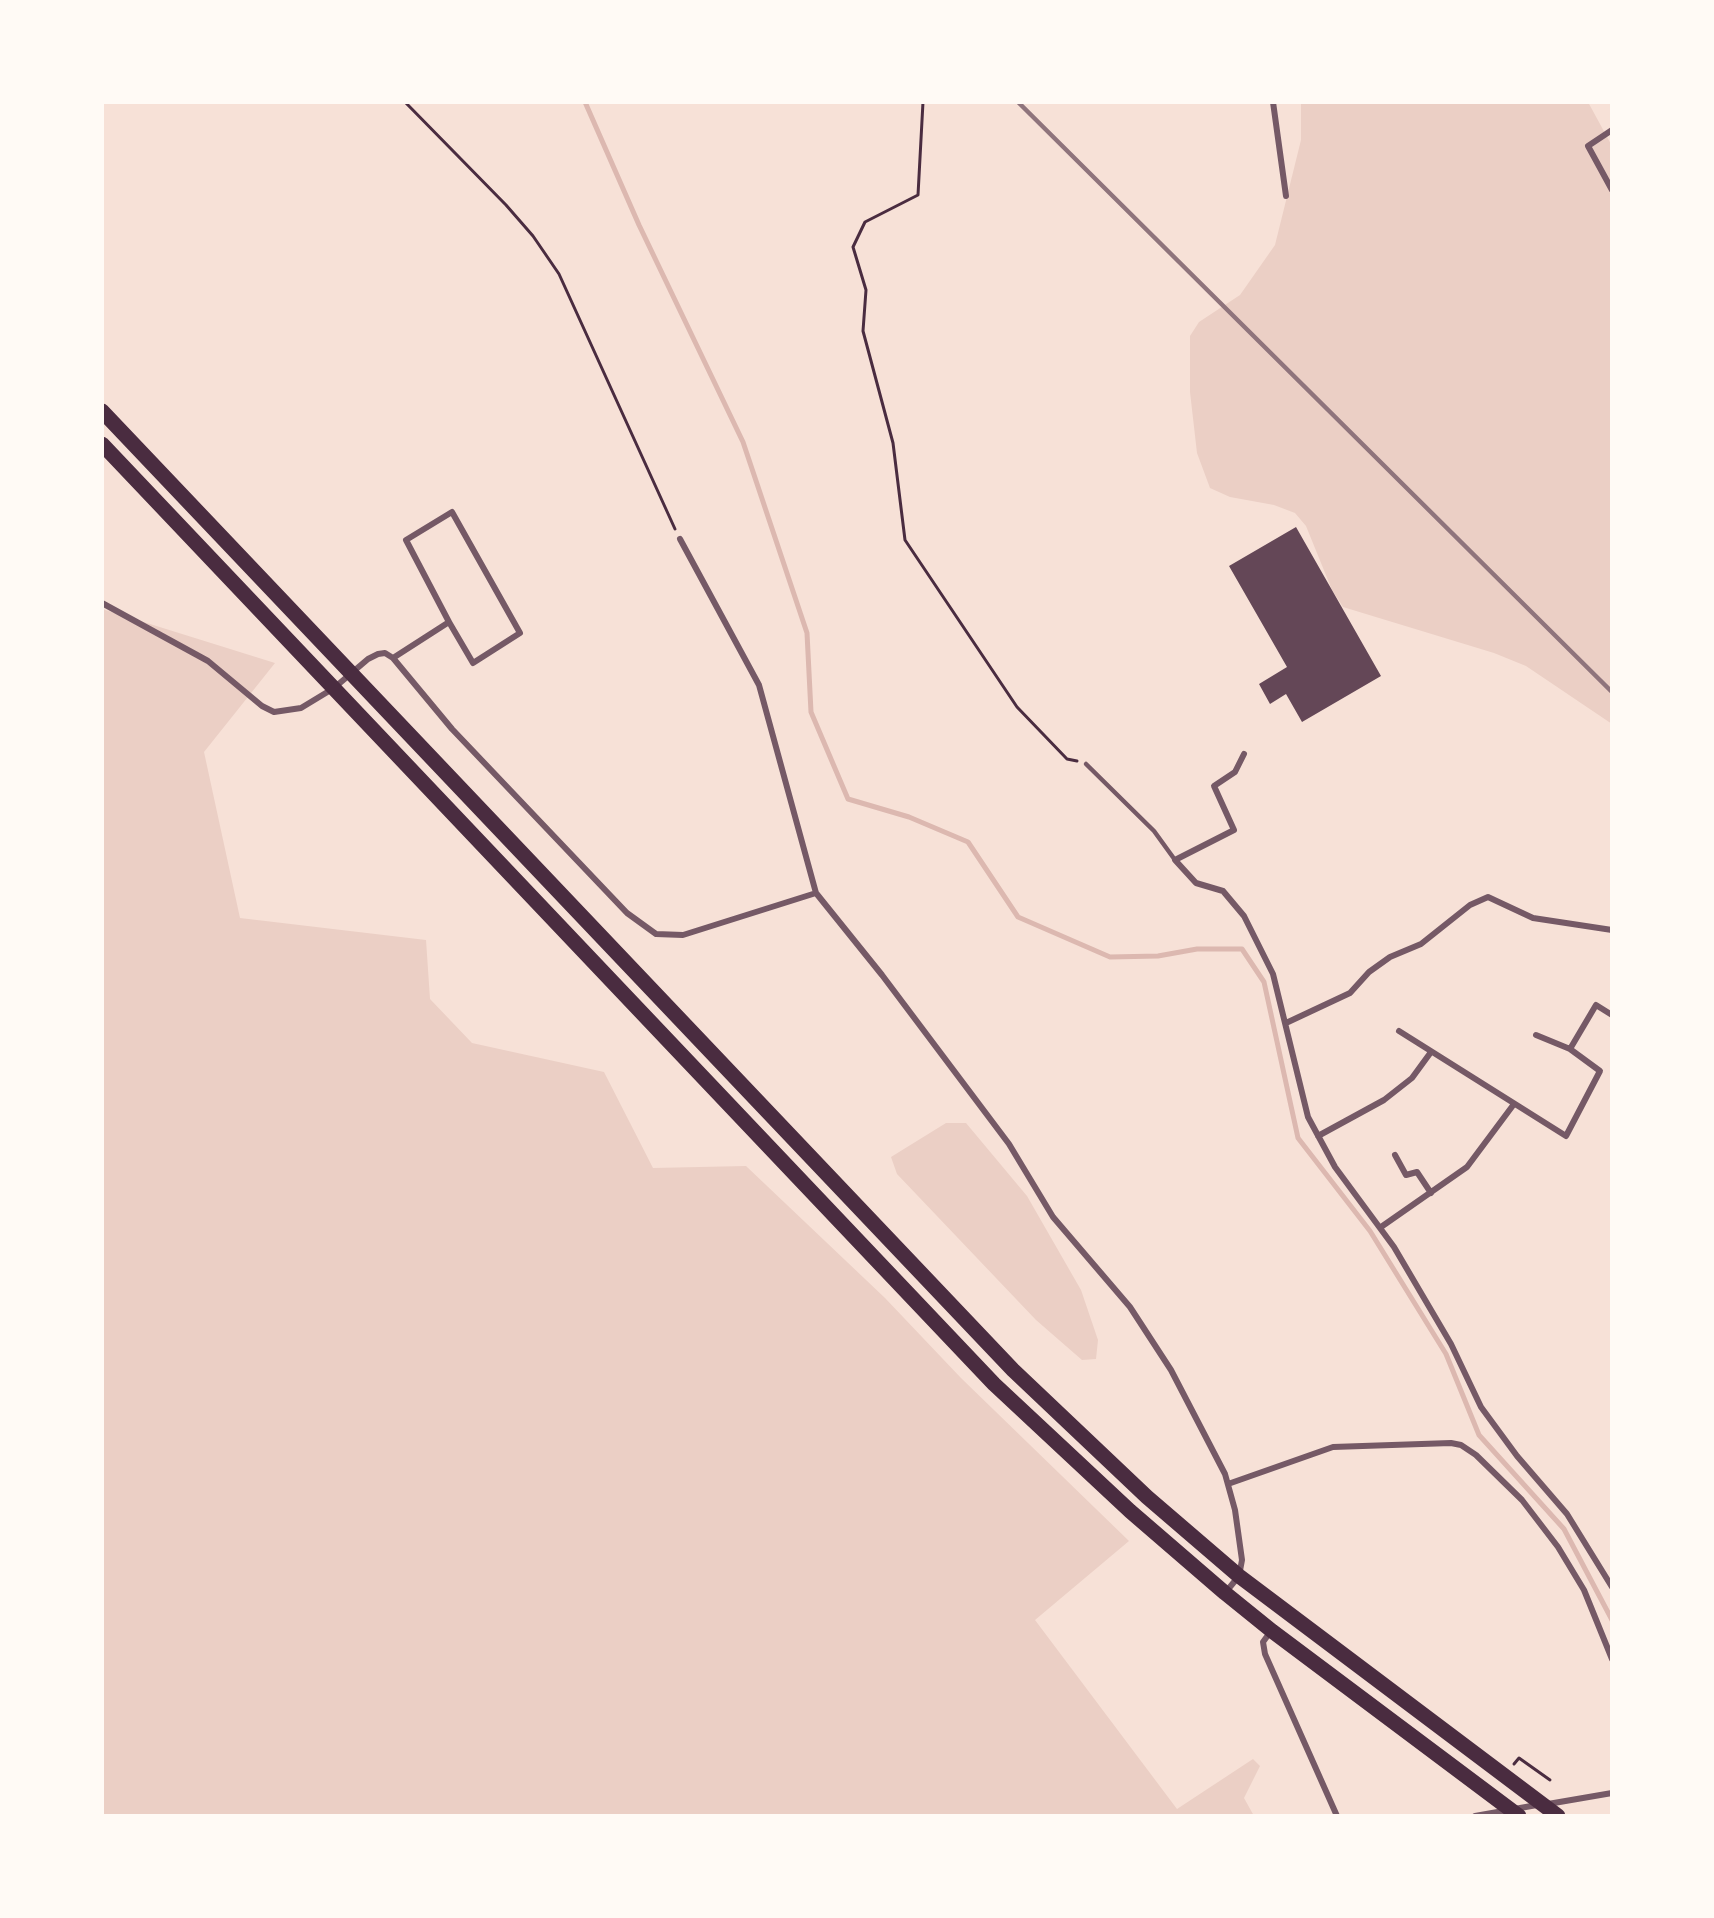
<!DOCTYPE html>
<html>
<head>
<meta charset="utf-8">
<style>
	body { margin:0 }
	#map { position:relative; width:1714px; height:1918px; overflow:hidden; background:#f7e1d7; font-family:"Crimson Pro",serif }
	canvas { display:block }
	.frame { position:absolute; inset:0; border:104px solid #fffaf5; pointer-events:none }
</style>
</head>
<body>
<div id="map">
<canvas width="1714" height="1918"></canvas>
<div class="frame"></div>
</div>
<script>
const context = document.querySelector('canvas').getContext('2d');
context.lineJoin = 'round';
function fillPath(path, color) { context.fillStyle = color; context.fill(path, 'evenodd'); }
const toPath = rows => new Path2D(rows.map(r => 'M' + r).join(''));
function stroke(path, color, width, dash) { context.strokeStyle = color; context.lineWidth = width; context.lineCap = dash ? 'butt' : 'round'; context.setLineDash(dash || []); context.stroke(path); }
const green = toPath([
	[1301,102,1588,102,1612,146,1612,724,1526,666,1494,653,1343,607,1332,590,1306,526,1295,513,1274,505,1230,497,1210,488,1197,453,1190,392,1190,336,1199,322,1240,295,1275,245,1301,140],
	[102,609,275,663,204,752,240,918,426,940,430,999,472,1043,604,1072,653,1168,746,1166,885,1298,961,1378,1129,1541,1035,1620,1177,1809,1253,1759,1260,1766,1244,1798,1254,1816,102,1816],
	[946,1123,966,1123,1027,1196,1081,1290,1098,1340,1096,1359,1082,1360,1036,1320,897,1174,891,1157]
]);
const stream = toPath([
	[585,102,639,225,743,442,807,633,811,712,848,799,909,817,968,842,1018,917,1110,957,1158,956,1197,949,1242,949,1264,982,1298,1138,1370,1231,1446,1354,1479,1435,1564,1529,1612,1620]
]);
const building = toPath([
	[1296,527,1381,676,1302,722,1286,694,1270,704,1259,684,1287,667,1229,566]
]);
const path = toPath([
	[405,102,506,205,533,236,559,274,675,529],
	[923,102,918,195,865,222,853,247,866,290,863,331,893,443,905,540,1017,707,1067,759,1077,761],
	[1514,1764,1519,1758,1550,1780]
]);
const service = toPath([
	[1086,764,1154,831,1175,860]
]);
const minor = toPath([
	[1273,102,1286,196],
	[1612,130,1588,146,1612,190],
	[680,539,759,685,816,893,882,975,1009,1144,1053,1217,1130,1307,1171,1370,1225,1474,1235,1510,1242,1560,1239,1576,1225,1593],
	[102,603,208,661,262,706,274,712,301,708,334,688,368,659,378,654,385,653,393,658,452,729,627,913,656,934,683,935,816,893],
	[393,658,449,622,473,663,520,633,452,512,406,540,449,622],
	[1244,754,1235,772,1214,786,1234,830,1175,860,1196,883,1223,891,1244,916,1273,974,1308,1117,1335,1167,1394,1247,1451,1344,1481,1407,1517,1456,1567,1514,1612,1587],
	[1286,1023,1350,993,1369,972,1390,957,1421,944,1470,905,1488,897,1533,918,1612,930],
	[1399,1031,1566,1136,1600,1071,1570,1049,1536,1035],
	[1570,1049,1596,1005,1612,1015],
	[1318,1136,1384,1100,1412,1078,1431,1052],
	[1395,1155,1406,1175,1417,1172,1431,1193],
	[1381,1227,1467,1167,1514,1104],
	[1228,1484,1333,1447,1451,1443,1461,1445,1476,1455,1522,1500,1558,1547,1584,1590,1612,1659],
	[1271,1631,1263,1642,1265,1654,1337,1816],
	[1548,1804,1612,1793],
	[1475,1816,1537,1805]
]);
const trunk = toPath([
	[102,411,1013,1370,1147,1497,1239,1576,1558,1816],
	[102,444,994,1384,1130,1511,1225,1593,1272,1631,1519,1816]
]);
const rail = toPath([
	[1018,102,1612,692]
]);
fillPath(green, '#ebcfc5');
stroke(stream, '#dcb8b0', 5);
fillPath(building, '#644757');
stroke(path, '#4a2c40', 3);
stroke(service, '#755966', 4.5);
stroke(minor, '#755966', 6);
stroke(trunk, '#4a2c40', 15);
stroke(rail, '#8f747c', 4.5);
</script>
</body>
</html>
